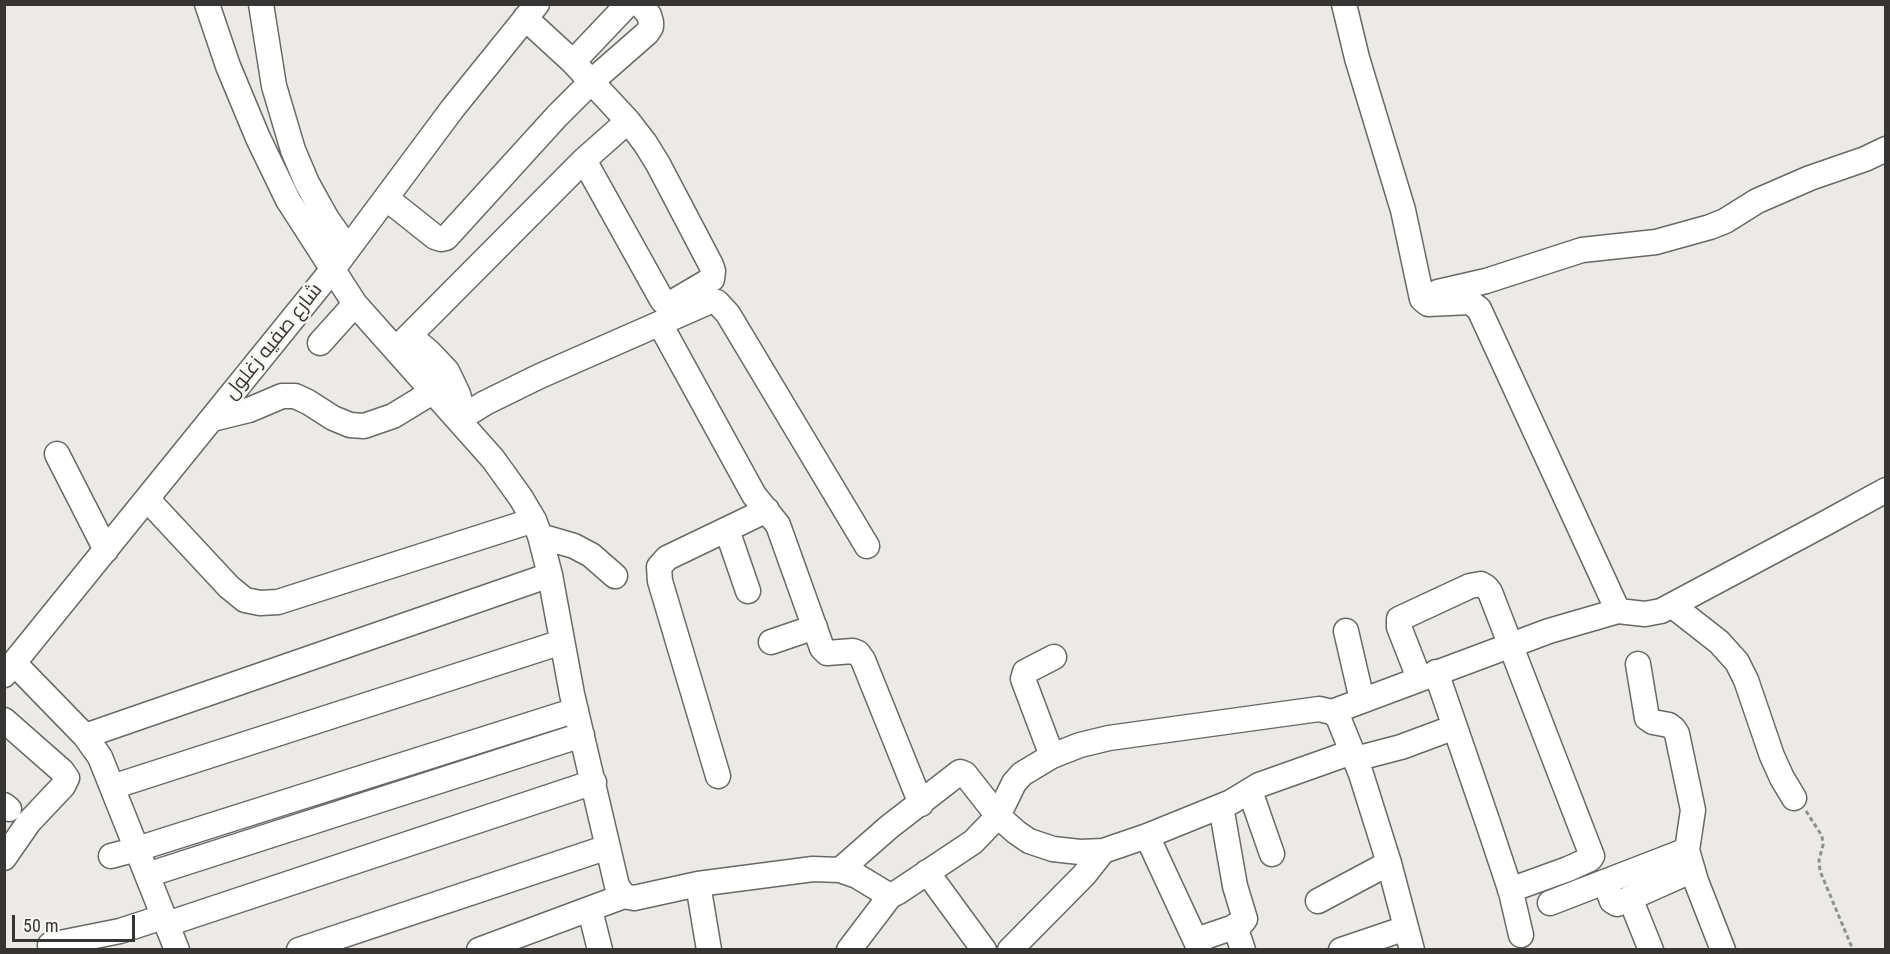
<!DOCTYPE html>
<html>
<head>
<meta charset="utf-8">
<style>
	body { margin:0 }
	#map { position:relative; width:1890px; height:954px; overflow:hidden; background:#ebeae6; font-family:"Roboto Condensed",sans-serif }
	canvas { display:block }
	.frame { position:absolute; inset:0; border:6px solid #363534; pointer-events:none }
	.scale { position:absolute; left:12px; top:915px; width:123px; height:27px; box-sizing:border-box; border:3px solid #363534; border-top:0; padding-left:8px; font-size:18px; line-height:21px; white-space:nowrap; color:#363534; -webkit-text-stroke:4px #f9f7f4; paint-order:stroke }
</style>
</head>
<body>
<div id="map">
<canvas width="1890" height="954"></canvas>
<div class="frame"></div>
<div class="scale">50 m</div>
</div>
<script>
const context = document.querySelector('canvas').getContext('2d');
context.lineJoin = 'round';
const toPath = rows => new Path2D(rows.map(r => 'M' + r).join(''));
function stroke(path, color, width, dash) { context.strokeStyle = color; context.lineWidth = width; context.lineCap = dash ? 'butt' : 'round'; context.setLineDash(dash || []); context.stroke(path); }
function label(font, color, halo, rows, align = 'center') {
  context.font = font + ' "Roboto Condensed",Cairo,sans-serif'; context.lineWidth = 5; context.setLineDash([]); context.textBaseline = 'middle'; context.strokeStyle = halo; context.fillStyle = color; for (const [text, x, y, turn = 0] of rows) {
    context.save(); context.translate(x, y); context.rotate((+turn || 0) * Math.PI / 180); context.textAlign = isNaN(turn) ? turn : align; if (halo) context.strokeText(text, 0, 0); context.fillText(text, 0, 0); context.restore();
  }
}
const path = toPath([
	[1806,811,1822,836,1823,845,1819,860,1820,871,1853,950]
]);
const minor = toPath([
	[207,4,228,66,258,138,288,200,355,304,493,459,521,498,534,520,540,536,550,575,572,694,617,886,624,896,634,898,698,884,813,869,840,870,857,876,890,896,898,892,973,842,998,816,1014,783,1022,774,1052,756,1080,745,1109,738,1319,709,1332,712,1338,717,1361,774,1389,863,1412,950],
	[261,4,274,86,293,150,307,183,327,219,348,249],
	[1344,4,1357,58,1403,210,1422,299,1428,304,1470,302,1479,309,1618,611],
	[525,18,573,62,628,121,645,143,658,164,711,265,713,271,712,279,673,302,665,303,662,300,584,160],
	[573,62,628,4],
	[386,198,435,237,441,239,446,238,557,116,591,82,647,33,651,27,651,22,649,15,640,4],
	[1438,292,1486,281,1582,250,1656,242,1710,227,1725,221,1757,201,1810,178,1865,159,1886,149],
	[660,324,754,495,778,525,822,648,827,653,853,651,858,653,863,660,921,804],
	[410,336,429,352,447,371,458,394,464,416],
	[320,343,355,304],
	[396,349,584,160,628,121],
	[212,419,249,410,282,396,295,396,308,402,333,418,350,425,364,426,393,416,434,391],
	[459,419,485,403,540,376,704,304,710,301,717,302,728,314,867,546],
	[57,454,106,550],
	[147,499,229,587,245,600,260,603,278,602,534,520],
	[727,530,748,591],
	[540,536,574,546,591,555,615,576],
	[1673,606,1719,642,1737,662,1746,680,1772,756,1782,778,1794,798],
	[1346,631,1362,700],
	[771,642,815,627],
	[14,663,85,736,100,757,177,950],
	[1638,664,1647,718,1653,722,1669,725,1674,729,1677,734,1693,810,1687,850,1696,881,1723,950],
	[1436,672,1489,826,1511,892,1521,935],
	[4,675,333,269,453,108,537,4],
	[1419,678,1399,627,1399,619,1470,586,1481,584,1486,587,1490,592,1592,856,1590,859,1568,869,1510,890],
	[1332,712,1549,631,1618,611,1645,614,1661,611,1824,524,1886,490],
	[4,720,62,771,67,778,63,786,29,822,4,858],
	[85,736,550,575],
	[1052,756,1023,679,1025,672,1054,657],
	[1355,759,1401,747,1455,727],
	[718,776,660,581,659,567,667,558,767,510],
	[112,787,562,642],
	[1250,791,1272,854],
	[4,805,9,809],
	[1147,836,1200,950],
	[111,856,137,849,576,710],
	[840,870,889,827,960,772,965,774,998,816,1016,832,1029,841,1053,849,1080,852,1103,851,1147,836,1231,802,1259,785,1352,752],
	[927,872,984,950],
	[147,875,582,735],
	[1605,882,1612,901,1617,904,1693,870],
	[698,884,709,950],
	[1630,898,1651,950],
	[1318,901,1389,863],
	[1550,903,1687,850],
	[590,910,600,950],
	[167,924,594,782],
	[1235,926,1243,950],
	[1196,940,1240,925,1245,919,1235,886,1221,806],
	[50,945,120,931,163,917],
	[299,950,608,847],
	[479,950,624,896],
	[849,950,890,896],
	[1010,950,1084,875,1103,851],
	[1341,950,1406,928]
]);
const streetNames = [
	["شارع صفيه زغلول",274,342,-51]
];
stroke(minor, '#6a6865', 27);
stroke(path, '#91908d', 3, [4.5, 3]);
stroke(minor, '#fff', 24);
label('20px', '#363534', '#f9f7f4', streetNames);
</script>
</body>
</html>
